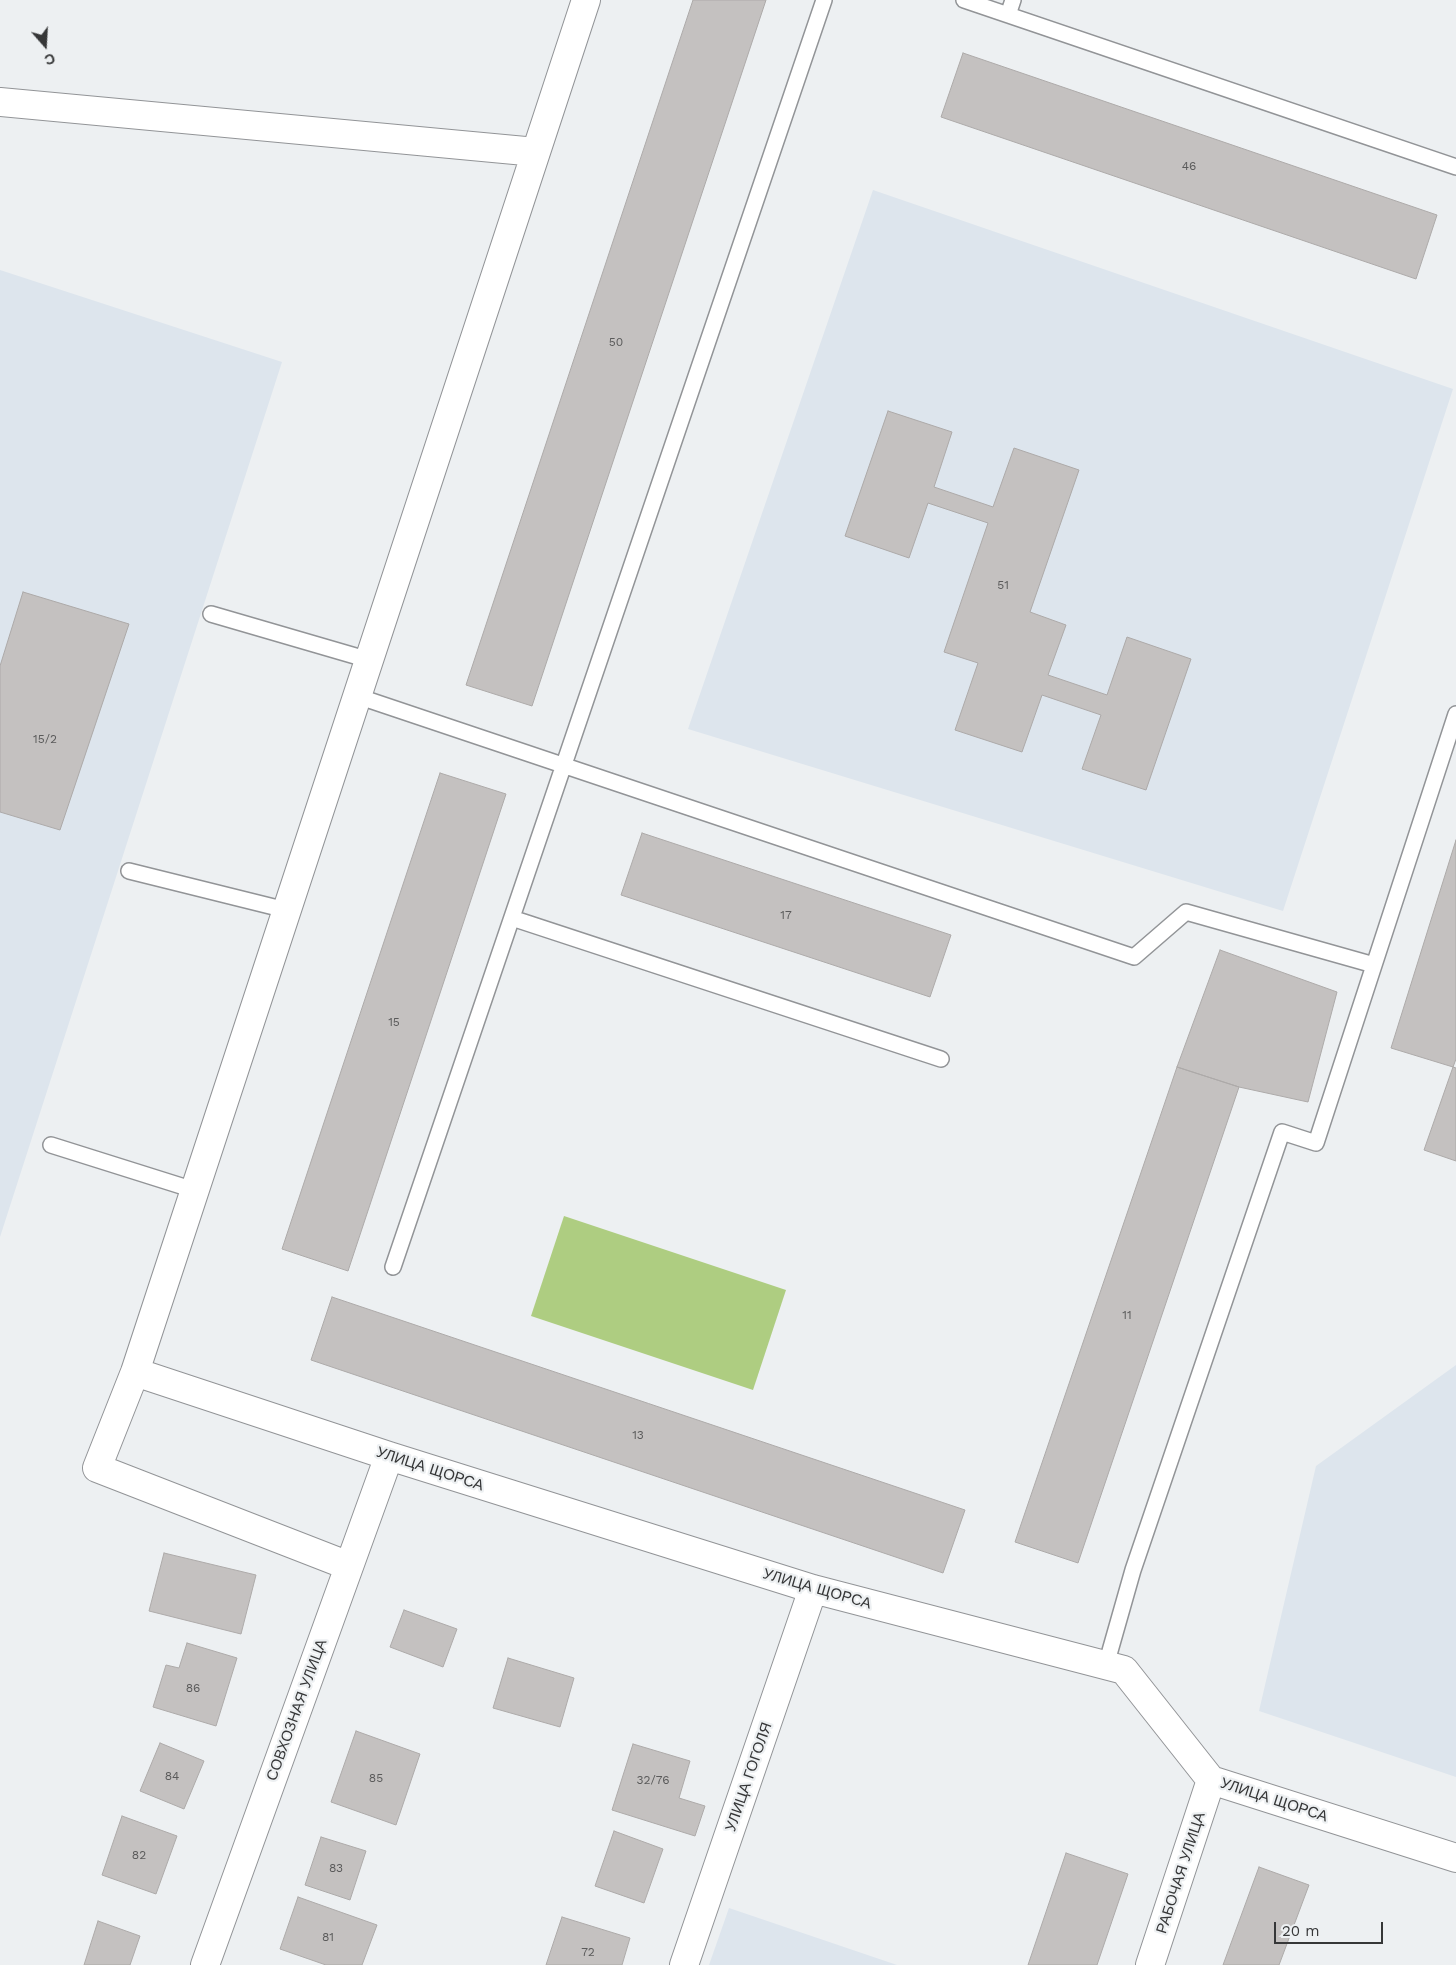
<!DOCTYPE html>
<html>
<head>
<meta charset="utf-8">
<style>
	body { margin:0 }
	#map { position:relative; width:1456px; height:1965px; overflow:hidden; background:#edf0f2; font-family:"Work Sans",sans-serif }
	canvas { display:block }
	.north { position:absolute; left:20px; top:20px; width:50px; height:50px; -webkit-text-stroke:4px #edf0f2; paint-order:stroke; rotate:161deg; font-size:14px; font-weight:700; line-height:20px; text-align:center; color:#363738 }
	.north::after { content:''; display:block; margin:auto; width:18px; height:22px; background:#363738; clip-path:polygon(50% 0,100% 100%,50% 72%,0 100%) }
	.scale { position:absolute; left:1274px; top:1922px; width:109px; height:22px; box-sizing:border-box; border:2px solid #363738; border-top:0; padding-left:6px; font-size:15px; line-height:18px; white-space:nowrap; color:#363738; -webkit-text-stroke:4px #edf0f2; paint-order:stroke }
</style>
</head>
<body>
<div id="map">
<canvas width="1456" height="1965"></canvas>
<div class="north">С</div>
<div class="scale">20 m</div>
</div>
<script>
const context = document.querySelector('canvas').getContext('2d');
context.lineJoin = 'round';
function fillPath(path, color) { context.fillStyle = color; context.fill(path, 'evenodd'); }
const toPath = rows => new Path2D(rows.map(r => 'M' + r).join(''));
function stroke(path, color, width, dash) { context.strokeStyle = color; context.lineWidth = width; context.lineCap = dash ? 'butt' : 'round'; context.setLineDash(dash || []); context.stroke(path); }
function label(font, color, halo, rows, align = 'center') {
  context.font = font + ' "Work Sans",sans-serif'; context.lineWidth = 4.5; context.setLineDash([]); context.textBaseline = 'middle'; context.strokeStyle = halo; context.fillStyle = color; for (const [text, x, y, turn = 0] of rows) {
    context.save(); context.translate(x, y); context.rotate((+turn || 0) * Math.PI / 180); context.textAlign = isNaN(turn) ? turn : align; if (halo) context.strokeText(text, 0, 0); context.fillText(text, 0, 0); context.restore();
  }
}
const built = toPath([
	[873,190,1453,389,1283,911,688,729],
	[0,270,282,362,0,1237],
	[1456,1365,1456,1777,1259,1711,1316,1466],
	[729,1908,897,1965,709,1965]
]);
const green = toPath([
	[564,1216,786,1290,753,1390,531,1316]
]);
const building = toPath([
	[693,0,766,0,532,706,466,685,693,0],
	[963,53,1437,215,1416,279,941,117,963,53],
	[888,411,952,432,934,487,993,507,1014,448,1079,470,1030,612,1066,625,1048,675,1107,695,1127,637,1191,659,1146,790,1082,769,1101,715,1042,695,1022,752,955,730,978,663,944,652,988,523,928,503,909,558,845,536,888,411],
	[23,592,129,624,60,830,0,812,0,666,23,592],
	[440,773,506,794,348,1271,282,1249,440,773],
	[642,833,951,935,930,997,621,895,642,833],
	[1456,840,1456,1059,1453,1067,1391,1048,1456,840],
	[1220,950,1337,992,1308,1102,1239,1087,1177,1067,1220,950],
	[1177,1067,1239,1087,1078,1563,1015,1542,1177,1067],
	[1453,1067,1456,1068,1456,1161,1424,1150,1453,1067],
	[332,1297,965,1510,943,1573,311,1360,332,1297],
	[164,1553,256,1575,241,1634,149,1611,164,1553],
	[404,1610,457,1629,443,1667,390,1647,404,1610],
	[187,1643,237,1658,216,1726,153,1707,166,1665,179,1668,187,1643],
	[508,1658,574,1678,560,1727,493,1708,508,1658],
	[356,1731,420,1754,396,1825,331,1802,356,1731],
	[160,1743,204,1761,184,1809,140,1791,160,1743],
	[633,1744,690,1761,679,1798,705,1806,695,1836,612,1810,633,1744],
	[122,1816,177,1836,156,1894,102,1875,122,1816],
	[614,1831,663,1849,644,1903,595,1886,614,1831],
	[321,1837,366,1851,350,1900,305,1885,321,1837],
	[1066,1853,1128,1874,1097,1965,1028,1965,1066,1853],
	[1259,1867,1309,1885,1279,1965,1223,1965,1259,1867],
	[298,1897,377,1925,362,1965,326,1965,280,1949,298,1897],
	[562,1917,630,1938,622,1965,546,1965,562,1917],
	[98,1921,140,1936,130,1965,84,1965,98,1921]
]);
const service = toPath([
	[964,0,1456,167],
	[1008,15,1013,0],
	[211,614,369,660],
	[357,696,1134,957,1186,912,1374,965],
	[129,871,286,910],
	[512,918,941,1059],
	[51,1145,194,1190],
	[393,1267,824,0],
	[1106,1665,1133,1570,1282,1132,1316,1143,1456,714]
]);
const minor = toPath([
	[0,102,536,152],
	[135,1372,389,1456,813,1589,1124,1670,1211,1780,1456,1858],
	[349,1566,97,1468,135,1372,586,0],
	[205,1965,389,1456],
	[684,1965,813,1589],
	[1150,1965,1211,1780]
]);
const numberNames = [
	["46",1189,166],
	["50",616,342],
	["51",1003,585],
	["15/2",45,739],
	["17",786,915],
	["15",394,1022],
	["11",1127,1315],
	["13",638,1435],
	["86",193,1688],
	["84",172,1776],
	["85",376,1778],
	["32/76",653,1780],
	["82",139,1855],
	["83",336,1868],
	["81",328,1937],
	["72",588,1952]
];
const streetNames = [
	["УЛИЦА ЩОРСА",430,1469,18],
	["УЛИЦА ЩОРСА",817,1589,16],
	["СОВХОЗНАЯ УЛИЦА",297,1710,-70],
	["УЛИЦА ГОГОЛЯ",749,1777,-71],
	["УЛИЦА ЩОРСА",1274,1800,18],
	["РАБОЧАЯ УЛИЦА",1181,1873,-72]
];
fillPath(built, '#dde5ed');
fillPath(green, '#aecd81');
fillPath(building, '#c4c1c0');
stroke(building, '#adaaa9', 1);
stroke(service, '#929497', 18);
stroke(minor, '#929497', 30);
stroke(service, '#fff', 15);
stroke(minor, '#fff', 28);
label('12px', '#5a5a5a', null, numberNames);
label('15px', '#363738', '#edf0f2', streetNames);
</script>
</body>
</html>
